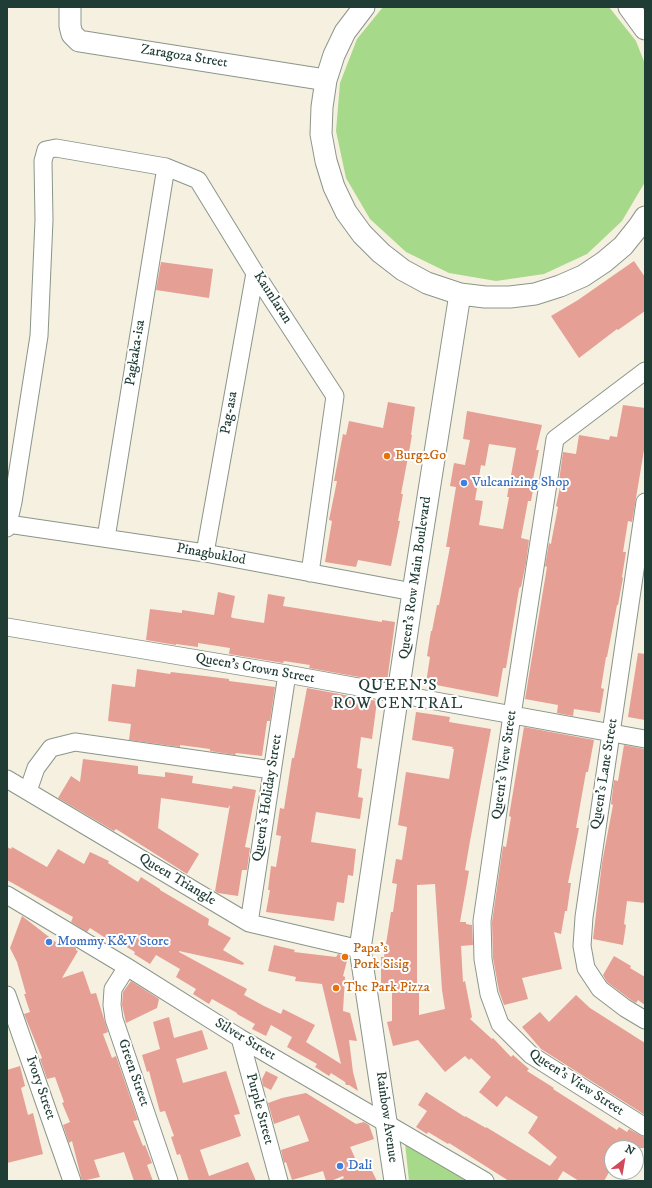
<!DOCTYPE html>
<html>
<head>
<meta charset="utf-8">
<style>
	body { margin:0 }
	#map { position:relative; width:652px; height:1188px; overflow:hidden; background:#f6f0e1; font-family:"IM FELL DW Pica",serif }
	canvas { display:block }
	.frame { position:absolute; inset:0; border:8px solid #1f3d34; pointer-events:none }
	.north { position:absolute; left:604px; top:1140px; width:40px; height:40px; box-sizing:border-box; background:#fff; border:1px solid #a5b1ae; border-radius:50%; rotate:31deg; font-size:11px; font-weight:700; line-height:16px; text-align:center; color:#1f3d34 }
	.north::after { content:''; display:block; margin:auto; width:14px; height:18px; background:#d1495b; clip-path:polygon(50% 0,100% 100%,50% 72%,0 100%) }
</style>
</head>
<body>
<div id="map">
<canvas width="652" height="1188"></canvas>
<div class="frame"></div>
<div class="north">N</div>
</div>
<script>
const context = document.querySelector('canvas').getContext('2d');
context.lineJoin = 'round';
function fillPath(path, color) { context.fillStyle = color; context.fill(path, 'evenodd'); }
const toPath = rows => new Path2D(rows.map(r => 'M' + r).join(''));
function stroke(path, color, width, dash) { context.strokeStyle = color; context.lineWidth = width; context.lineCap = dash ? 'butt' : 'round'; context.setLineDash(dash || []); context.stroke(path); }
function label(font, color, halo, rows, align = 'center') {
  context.font = font + ' "IM FELL DW Pica",serif'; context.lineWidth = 4; context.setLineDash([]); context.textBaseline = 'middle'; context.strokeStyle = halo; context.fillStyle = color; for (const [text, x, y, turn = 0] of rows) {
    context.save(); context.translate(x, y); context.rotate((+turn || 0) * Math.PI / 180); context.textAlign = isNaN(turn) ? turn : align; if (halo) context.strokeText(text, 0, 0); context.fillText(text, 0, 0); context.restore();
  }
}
const green = toPath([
	[383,7,609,7,636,41,645,64,645,182,622,221,587,254,544,274,496,281,449,273,406,252,370,219,346,178,336,131,340,83,357,39],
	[405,1143,472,1181,409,1181]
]);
const building = toPath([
	[634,261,645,277,645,311,618,330,617,329,579,358,551,316,578,300],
	[161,262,213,269,209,298,156,290],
	[388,402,415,407,411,435,412,435,411,441,401,494,403,494,398,521,400,521,391,566,358,560,356,567,325,562,332,521,329,520,337,481,334,481,343,434,346,435,349,421,383,428],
	[623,405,645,408,645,444,632,522,628,521,623,552,626,552,622,577,623,578,618,605,617,605,607,657,606,657,601,688,604,689,600,713,574,709,573,716,557,713,558,705,525,699,547,567,545,566,549,543,551,544,552,538,558,507,556,506,561,482,559,481,563,452,576,454,579,435,609,440,610,436,617,437],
	[467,411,542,425,536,450,539,450,533,479,535,479,531,501,528,501,521,538,529,540,526,563,521,587,520,587,519,589,506,668,503,668,498,697,426,683,430,657,427,656,431,631,432,631,437,605,439,605,450,547,446,547,456,487,450,486,454,463,465,465,470,440,463,439],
	[489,444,516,448,507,497,509,497,503,529,479,525,483,501,475,500,481,465,485,466],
	[218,592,235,596,231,617,233,618,264,623,268,594,285,597,283,606,382,622,382,620,395,622,387,682,309,668,310,665,284,661,283,663,229,654,230,648,198,643,198,647,176,644,176,645,146,640,150,609,182,613,182,610,214,615],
	[638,653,645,654,645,720,628,717],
	[137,669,170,674,171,672,213,677,229,679,229,681,275,687,270,721,267,721,262,756,236,753,235,755,210,751,210,749,180,745,180,747,129,740,131,724,108,721,112,684,135,687],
	[307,688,377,701,372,739,361,737,357,768,362,769,358,797,363,798,360,819,316,812,311,842,356,849,353,876,348,875,344,903,337,902,334,921,266,912,270,890,268,890,271,866,276,867,281,836,276,835,280,808,284,809,292,758,294,758],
	[416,712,450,717,449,722,491,729,470,841,465,870,469,871,460,922,466,922,466,924,472,925,473,945,461,946,463,982,465,981,472,1017,470,1019,492,1039,493,1038,511,1057,513,1055,529,1069,527,1071,554,1088,553,1089,617,1130,619,1127,627,1132,629,1129,640,1135,645,1137,645,1148,612,1148,612,1167,604,1181,579,1181,563,1171,557,1181,509,1181,449,1143,448,1144,428,1132,427,1134,416,1127,427,1111,418,1105,426,1092,465,1117,465,1116,486,1128,486,1127,550,1166,557,1157,528,1133,538,1117,506,1096,497,1107,479,1092,491,1077,471,1058,469,1060,465,1056,445,1072,418,1040,393,1046,387,1022,392,1021,392,984,381,984,381,957,384,957,391,912,393,912,397,884,392,883,396,859,402,860,407,827,398,825,406,772,449,779,454,749,452,749,453,747,412,740],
	[435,884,442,990,445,1009,419,1015,419,987,417,987,417,885],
	[524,727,594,740,588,772,586,772,576,828,579,828,568,883,571,883,567,911,565,911,561,934,554,932,562,969,522,978,528,999,504,1005,499,991,493,958,492,922,503,846,506,847,511,817,509,816],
	[624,745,645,749,645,903,627,901,624,924,626,925,623,945,593,939,602,863,613,805,611,804,614,780,618,781],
	[83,759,138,766,138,774,165,777,165,772,193,776,192,783,232,789,233,786,256,790,245,847,250,848,247,870,242,870,238,896,218,893,215,891,230,805,228,808,161,798,158,828,199,854,187,874,116,829,114,831,58,798,71,776,80,782],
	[7,847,11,849,12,847,47,867,58,849,84,864,90,852,109,861,108,863,138,882,141,877,160,889,160,890,209,919,208,925,231,938,223,950,244,963,243,965,179,951,179,952,247,989,244,995,264,1006,281,1014,283,1009,315,1025,306,1042,341,1064,322,984,295,981,296,977,268,971,274,945,295,950,294,952,336,957,338,954,348,957,343,976,345,977,343,1011,350,1013,357,1041,349,1040,353,1072,358,1091,349,1085,346,1085,345,1082,331,1073,329,1076,315,1067,317,1064,287,1047,292,1037,271,1025,266,1036,252,1029,255,1024,237,1014,237,1013,212,999,209,1004,193,994,196,989,176,977,180,969,156,955,150,964,134,954,135,952,112,938,110,941,90,928,87,932,71,922,73,917,7,880],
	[22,916,62,947,65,942,76,948,76,950,78,951,62,978,83,971,91,994,96,993,108,1032,103,1034,112,1058,116,1056,138,1120,133,1121,143,1146,145,1145,152,1163,147,1165,153,1181,134,1181,124,1152,94,1160,100,1177,82,1181,72,1141,69,1143,63,1125,70,1122,62,1103,64,1102,55,1077,47,1079,40,1059,42,1058,24,1014,30,1012,24,994,26,994,17,962,10,948],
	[614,956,631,966,630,968,645,977,645,1005,638,1000,636,1003,631,1000,607,982,603,975],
	[131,981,159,999,157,1008,126,1023,122,1005,123,992],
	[576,995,590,1008,645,1043,645,1115,541,1049,522,1027,540,1012,549,1022],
	[169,1017,174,1038,202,1030,208,1049,176,1059,183,1083,226,1071,240,1114,234,1115,241,1136,200,1150,209,1176,248,1162,256,1181,189,1181,180,1154,177,1155,171,1137,174,1136,165,1111,160,1112,149,1071,147,1072,142,1055,160,1049,153,1022],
	[20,1066,25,1086,21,1088,28,1115,33,1113,43,1154,7,1163,7,1070],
	[266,1071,278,1077,271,1090,263,1086,262,1079],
	[306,1093,356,1124,364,1122,369,1125,374,1139,350,1147,361,1171,370,1167,377,1181,337,1181,344,1178,343,1176,331,1181,326,1181,323,1171,292,1180,286,1162,284,1163,281,1150,309,1141,299,1115,274,1124,268,1103,282,1098]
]);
const minor = toPath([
	[645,371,555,439,512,715,482,921,483,959,489,994,500,1024,531,1055,645,1127],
	[645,502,584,917,582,946,586,968,600,989,625,1008,645,1020],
	[8,524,205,553,413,592],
	[7,528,13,502,39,336,44,220,43,161,46,150,56,148,166,167,198,180,255,273,335,396,310,573],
	[106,538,166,167],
	[205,553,255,273],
	[7,627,287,674,645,739],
	[7,779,249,923,360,949],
	[28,791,36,768,51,748,75,742,272,770],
	[7,895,127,967,240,1038,485,1181],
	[249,923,287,674],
	[127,967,113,989,112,1005,114,1019,169,1181],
	[7,995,72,1181],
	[240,1038,279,1181]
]);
const tertiary = toPath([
	[70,7,70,26,72,34,79,41,326,80],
	[364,7,345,32,334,55,326,80,322,107,321,134,326,161,334,187,346,212,362,234,381,253,403,270,427,283,460,294,485,297,510,297,535,294,560,286,583,276,604,262,623,246,639,226,645,217],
	[629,7,645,29],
	[395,1181,360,949,413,592,460,294]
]);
const markers = [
	[387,456,4,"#e8710a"],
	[464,483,4,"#3f7fe0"],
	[49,942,4,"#3f7fe0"],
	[345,957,4,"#e8710a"],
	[336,988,4,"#e8710a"],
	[340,1166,4,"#3f7fe0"]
];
const streetNames = [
	["Zaragoza Street",184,57,9],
	["Kaunlaran",272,298,57],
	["Pagkaka-isa",136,353,-81],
	["Pag-asa",230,413,-80],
	["Pinagbuklod",211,555,10],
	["Queen's Row Main Boulevard",416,578,-82],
	["Queen's Crown Street",255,669,10],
	["Queen's View Street",505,765,-82],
	["Queen's Lane Street",605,774,-81],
	["Queen's Holiday Street",268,798,-81],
	["Queen Triangle",177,880,31],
	["Silver Street",245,1040,31],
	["Green Street",133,1073,71],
	["Queen's View Street",576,1083,33],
	["Ivory Street",40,1088,71],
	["Purple Street",259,1109,75],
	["Rainbow Avenue",386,1117,82]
];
const foodNames = [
	["Burg2Go",395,456],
	["Papa's",353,949],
	["Pork Sisig",353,965],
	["The Park Pizza",344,988]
];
const shopNames = [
	["Vulcanizing Shop",472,483],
	["Mommy K&V Store",57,942],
	["Dali",348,1166]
];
const quarterNames = [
	["QUEEN'S",398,687],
	["ROW CENTRAL",398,705]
];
fillPath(green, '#a6d989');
fillPath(building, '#e59f94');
stroke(minor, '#8a968a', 19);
stroke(tertiary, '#8a968a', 23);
stroke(minor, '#fff', 17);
stroke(tertiary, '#fff', 21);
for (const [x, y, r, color] of markers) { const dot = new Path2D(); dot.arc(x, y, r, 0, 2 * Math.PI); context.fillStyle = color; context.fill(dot); stroke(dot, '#fff', 1.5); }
label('14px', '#1f3d34', '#fff', streetNames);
label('14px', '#c56008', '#fff', foodNames, 'left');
label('14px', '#366cbe', '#fff', shopNames, 'left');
context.letterSpacing = '1px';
label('16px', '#1f3d34', '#fff', quarterNames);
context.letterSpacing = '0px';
</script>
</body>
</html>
